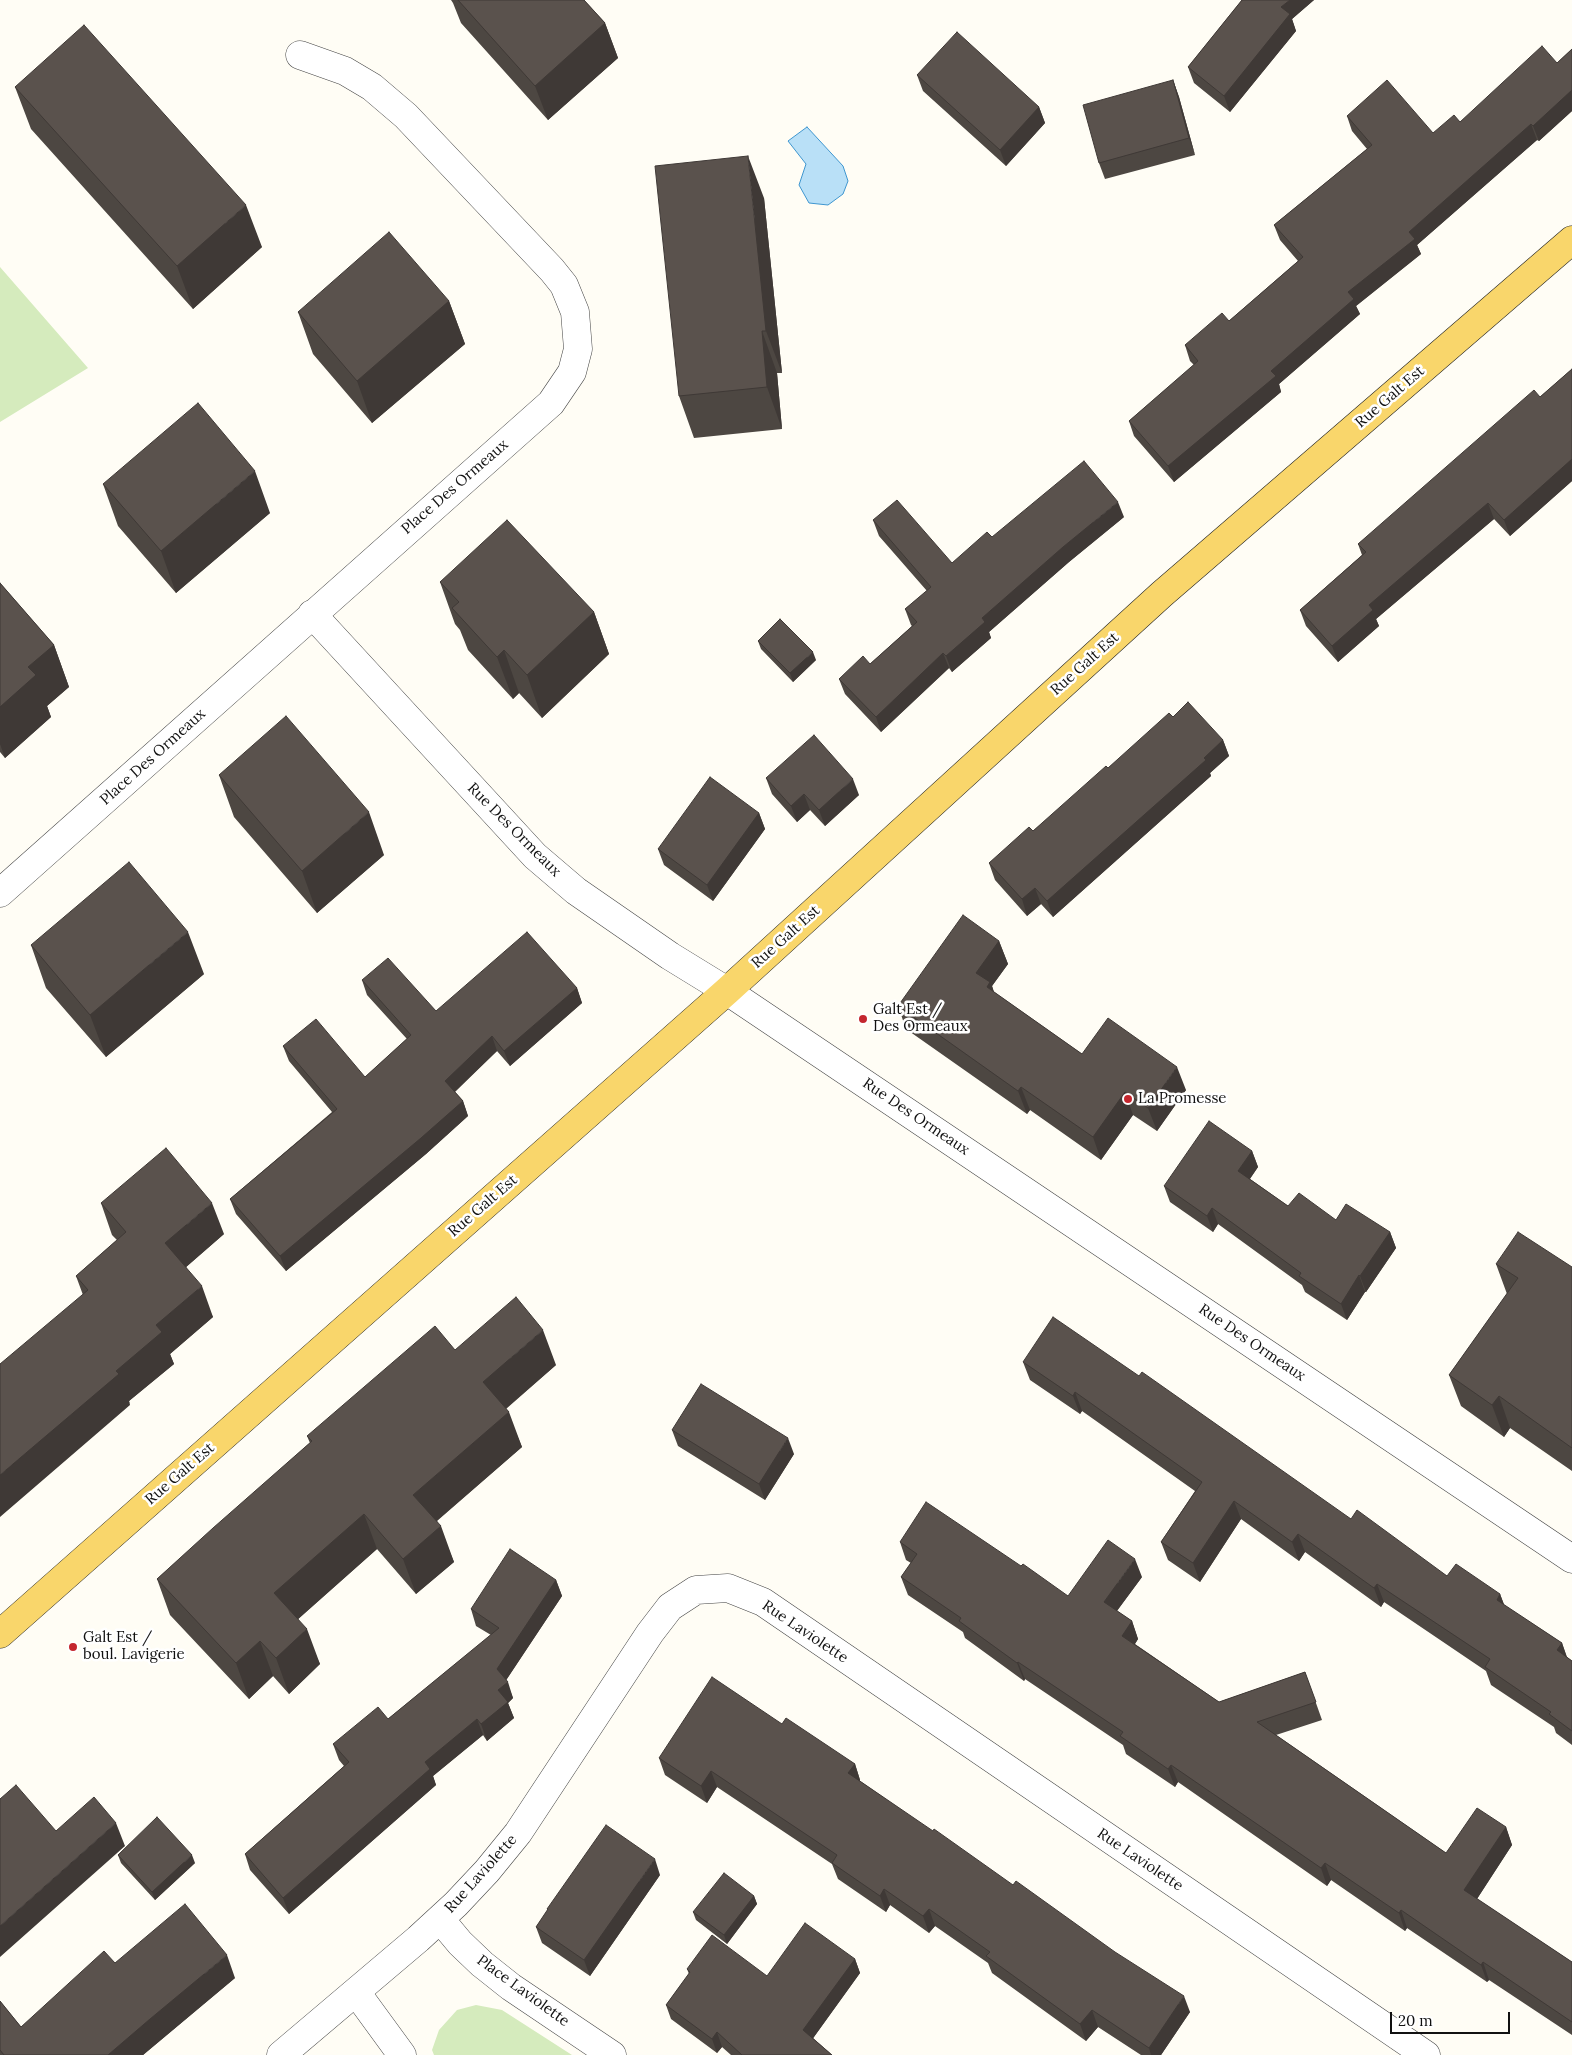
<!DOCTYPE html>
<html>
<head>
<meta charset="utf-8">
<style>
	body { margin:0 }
	#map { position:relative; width:1572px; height:2055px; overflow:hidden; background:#fffdf5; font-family:Lora,serif }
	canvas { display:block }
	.scale { position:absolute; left:1390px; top:2012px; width:120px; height:22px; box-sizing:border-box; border:2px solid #111; border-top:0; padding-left:6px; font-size:15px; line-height:18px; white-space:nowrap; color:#111; -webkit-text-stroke:4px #fff; paint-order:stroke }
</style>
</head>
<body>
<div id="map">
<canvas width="1572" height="2055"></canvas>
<div class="scale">20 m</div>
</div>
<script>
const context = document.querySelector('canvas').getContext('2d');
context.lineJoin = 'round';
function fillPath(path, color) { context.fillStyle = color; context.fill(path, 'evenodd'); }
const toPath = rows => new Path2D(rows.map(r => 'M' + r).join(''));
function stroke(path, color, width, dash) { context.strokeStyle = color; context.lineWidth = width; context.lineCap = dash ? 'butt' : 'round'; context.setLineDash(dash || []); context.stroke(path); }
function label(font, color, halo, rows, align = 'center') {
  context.font = font + ' Lora,serif'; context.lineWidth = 5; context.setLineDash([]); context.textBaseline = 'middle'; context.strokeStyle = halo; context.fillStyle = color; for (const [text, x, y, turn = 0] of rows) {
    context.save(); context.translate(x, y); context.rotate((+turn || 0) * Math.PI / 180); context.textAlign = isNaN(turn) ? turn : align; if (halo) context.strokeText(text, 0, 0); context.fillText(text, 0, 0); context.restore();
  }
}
const green = toPath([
	[0,267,88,368,0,422],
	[476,2005,502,2010,572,2055,434,2055,432,2050,439,2030,457,2010]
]);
const water = toPath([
	[807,127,843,166,848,181,843,194,828,205,809,203,799,185,806,164,788,141,807,127]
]);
const minor = toPath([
	[312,614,535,856,576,891,670,956,727,991,1572,1559],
	[0,893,551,403,572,372,578,349,575,312,564,285,552,270,406,116,372,87,345,71,300,55],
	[440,1919,460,1943,482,1964,511,1987,612,2055],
	[356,1992,402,2055],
	[281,2055,418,1939,456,1904,487,1871,518,1833,650,1633,670,1607,696,1590,728,1588,763,1602,1426,2055]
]);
const major = toPath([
	[0,1634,727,991,1162,594,1572,240]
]);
const wall = toPath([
	[451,0,584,0,605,23,618,58,548,120,461,23,453,3],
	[1242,0,1314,0,1292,19,1296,31,1230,112,1194,83,1188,67],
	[1572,49,1572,111,1539,141,1537,140,1417,245,1421,254,1356,306,1360,314,1279,384,1281,392,1174,482,1134,436,1129,421,1194,365,1190,361,1185,345,1229,321,1298,261,1280,240,1274,225,1367,149,1352,131,1347,116,1433,133,1460,122,1557,63],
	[917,75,1039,107,1045,123,1006,166,923,91],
	[1173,80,1179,97,1195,155,1105,179,1099,163],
	[15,87,262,247,193,309,31,129],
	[764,198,782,373,777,373,782,429,694,438,679,396],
	[449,301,465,344,372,423,313,354,298,312],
	[1572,369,1572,481,1510,536,1494,519,1376,619,1379,626,1338,662,1306,626,1300,610,1362,555,1358,544,1540,397],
	[103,484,270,513,176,593,118,526],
	[1124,517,1069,562,989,632,991,638,952,672,949,668,881,732,845,694,839,679,870,664,912,626,911,625,905,609,927,591,879,536,873,520,952,563,992,537],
	[440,582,594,612,609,654,542,718,519,693,513,699,468,650,460,630,455,624],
	[0,583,54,645,69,687,47,706,51,717,5,758,0,752],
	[758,641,816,660,793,682,761,649],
	[1173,717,1223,740,1229,756,1210,773,1211,776,1053,917,1041,904,1027,916,995,880,989,863,1033,831,1108,768],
	[219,775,384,855,317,913,234,817],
	[766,778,859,795,825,826,810,810,797,822,772,794],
	[759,813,765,829,713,901,664,865,658,849],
	[999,941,1008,964,992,986,994,992,1082,1054,1186,1090,1157,1131,1133,1115,1101,1160,1030,1110,1027,1114,906,1029,898,1006],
	[31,945,204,974,106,1057,46,988],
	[362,980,436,1011,577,988,582,1003,510,1066,497,1051,455,1092,463,1101,468,1116,426,1154,286,1271,236,1214,230,1199,332,1112,289,1061,283,1046,365,1077,407,1039,367,995],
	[1252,1151,1258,1167,1250,1179,1288,1206,1336,1220,1390,1232,1396,1248,1366,1292,1365,1292,1347,1320,1305,1292,1302,1285,1218,1224,1213,1232,1170,1202,1164,1186],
	[101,1203,224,1234,186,1267,213,1317,170,1354,174,1364,129,1401,130,1405,83,1295,76,1276,117,1240,112,1235],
	[1496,1264,1572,1267,1572,1471,1510,1428,1504,1437,1461,1406,1449,1375,1507,1294],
	[455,1350,556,1365,506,1409,522,1447,437,1521,454,1562,416,1594,377,1549,298,1619,320,1664,289,1694,273,1676,249,1699,170,1615,157,1579,310,1443,307,1436],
	[1023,1362,1351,1519,1447,1576,1500,1594,1504,1605,1562,1643,1567,1657,1572,1661,1572,1745,1556,1733,1554,1727,1491,1685,1486,1671,1384,1602,1381,1607,1305,1552,1299,1561,1241,1519,1200,1582,1168,1560,1161,1542,1195,1491,1082,1411,1080,1414,1030,1380],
	[672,1430,794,1454,765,1500,678,1446],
	[900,1542,1068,1596,1142,1577,1117,1611,1132,1621,1138,1639,1135,1644,1219,1702,1305,1672,1322,1720,1276,1735,1446,1853,1506,1827,1512,1845,1477,1899,1572,1962,1572,2035,1489,1980,1487,1982,1407,1928,1405,1931,1331,1880,1327,1886,1178,1782,1175,1787,1126,1754,1123,1745,1025,1679,1024,1681,965,1638,963,1632,908,1595,901,1577,911,1563,906,1560],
	[556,1580,562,1596,506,1680,513,1698,508,1703,514,1718,487,1741,483,1735,433,1776,436,1785,289,1914,250,1870,245,1854,344,1766,339,1760,333,1744,388,1719,491,1635,476,1626,471,1609],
	[782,1724,855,1764,860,1780,860,1781,1190,2012,1161,2055,1141,2055,1098,2027,1086,2041,992,1973,988,1963,935,1926,929,1933,890,1905,886,1912,838,1879,832,1864,717,1787,707,1803,665,1775,659,1758],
	[118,1855,195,1863,155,1900,121,1863],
	[660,1875,590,1976,542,1943,536,1927,548,1910,547,1909],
	[754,1896,757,1904,727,1944,696,1920,693,1912],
	[855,1959,860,1973,813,2038,832,2055,731,2055,722,2047,717,2053,671,2019,666,2005,689,1974,687,1969,767,1976],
	[115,1963,235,1978,143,2055,0,2055,0,2001,21,2027]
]);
const shadedWall = toPath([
	[1290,0,1314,0,1292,19,1296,31,1230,112,1224,96,1281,7],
	[605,23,618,58,548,120,535,86],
	[1173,80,1179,97,1195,155,1189,138],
	[1572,90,1572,111,1539,141,1533,126],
	[1039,107,1045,123,1006,166,1000,150],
	[1531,124,1537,140,1417,245,1421,254,1356,306,1360,314,1279,384,1281,392,1174,482,1168,466,1348,292,1409,232],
	[748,156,764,198,782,373,766,331],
	[246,205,262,247,193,309,177,266],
	[449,301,465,344,372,423,357,381],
	[762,331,777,373,782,429,767,387],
	[1572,459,1572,481,1510,536,1504,520],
	[255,471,270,513,176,593,161,551],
	[1118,502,1124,517,1069,562,989,632,991,638,952,672,946,656,982,618,1063,547],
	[1488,503,1494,519,1376,619,1379,626,1338,662,1332,646,1369,605],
	[594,612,609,654,542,718,527,675],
	[54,645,69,687,47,706,51,717,5,758,0,744,0,707,28,667],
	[504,650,519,693,513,699,497,657],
	[813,652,816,660,793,682,790,673],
	[943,653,949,668,881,732,876,717],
	[1223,740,1229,756,1210,773,1211,776,1053,917,1047,901],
	[853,779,859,795,825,826,819,810],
	[804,794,810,810,797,822,791,806],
	[369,812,384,855,317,913,302,871],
	[759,813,765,829,713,901,707,885],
	[1035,888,1041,904,1027,916,1022,899],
	[188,932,204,974,106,1057,90,1015],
	[999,941,1008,964,992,986,998,1005,976,973],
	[577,988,582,1003,510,1066,504,1051],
	[492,1036,497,1051,450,1096,445,1081],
	[1177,1067,1186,1090,1157,1131,1148,1108],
	[1021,1087,1030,1110,1027,1114,1018,1091],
	[1125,1092,1133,1115,1101,1160,1093,1137],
	[463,1101,468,1116,426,1154,286,1271,280,1256],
	[1252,1151,1258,1167,1244,1187,1238,1171],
	[212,1203,224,1234,177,1275,165,1243],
	[1212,1208,1218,1224,1213,1232,1207,1216],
	[1390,1232,1396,1248,1366,1292,1360,1276],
	[1359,1275,1365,1292,1347,1320,1341,1304],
	[202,1286,213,1317,170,1354,174,1364,129,1401,130,1405,0,1517,0,1475,116,1371,156,1325],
	[543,1330,556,1365,496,1417,483,1382],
	[1075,1392,1082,1411,1080,1414,1073,1396],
	[1499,1396,1510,1428,1504,1437,1492,1405],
	[509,1412,522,1447,426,1530,413,1495],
	[788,1438,794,1454,765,1500,759,1484],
	[1234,1501,1241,1519,1200,1582,1193,1563],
	[364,1514,377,1549,287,1629,274,1593],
	[441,1526,454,1562,416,1594,403,1559],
	[1298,1534,1305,1552,1299,1561,1292,1542],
	[1135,1559,1142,1577,1110,1620,1104,1602],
	[556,1580,562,1596,503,1685,497,1669],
	[1377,1584,1384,1602,1381,1607,1374,1588],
	[1500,1594,1507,1612,1497,1600],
	[1132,1621,1138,1639,1129,1653,1122,1636],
	[307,1629,320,1664,289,1694,276,1658],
	[260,1641,273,1676,249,1699,236,1663],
	[1562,1643,1568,1661,1557,1650],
	[1018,1662,1025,1679,1024,1681,1017,1663],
	[508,1682,513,1698,508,1703,514,1718,487,1741,481,1724,498,1690],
	[477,1719,483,1735,433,1776,436,1785,289,1914,283,1898,425,1762],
	[855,1764,860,1780,854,1789,848,1773],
	[1171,1765,1178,1782,1175,1787,1168,1769],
	[711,1771,717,1787,707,1803,701,1786],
	[116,1823,125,1846,0,1957,0,1926],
	[1506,1827,1512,1845,1471,1908,1464,1890],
	[192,1855,195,1863,155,1900,152,1892],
	[655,1859,660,1875,590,1976,584,1960],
	[1325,1863,1331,1880,1327,1886,1321,1868],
	[884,1889,890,1905,886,1912,880,1896],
	[754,1896,757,1904,727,1944,724,1935],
	[929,1909,935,1926,929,1933,923,1916],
	[1401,1910,1407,1928,1405,1931,1399,1913],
	[227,1955,235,1978,143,2055,108,2055,150,2019],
	[855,1959,860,1973,809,2044,803,2030],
	[1483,1962,1489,1980,1487,1982,1481,1965],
	[1184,1996,1190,2012,1161,2055,1151,2055,1149,2048],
	[1092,2010,1098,2027,1086,2041,1080,2024],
	[717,2032,722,2047,717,2053,712,2039]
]);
const building = toPath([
	[458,0,584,0,605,23,535,86,458,0],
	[1242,0,1290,0,1281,7,1290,14,1224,96,1188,67,1242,0],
	[84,25,246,205,177,266,15,87,84,25],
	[957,32,1039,107,1000,150,917,75,957,32],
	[1542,46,1557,63,1572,49,1572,90,1533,126,1531,124,1409,232,1415,239,1348,292,1354,299,1271,371,1276,376,1168,466,1129,421,1198,361,1185,345,1222,313,1229,321,1303,257,1274,225,1372,145,1347,116,1387,80,1433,133,1454,115,1460,122,1542,46],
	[1173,80,1189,138,1099,163,1083,105,1173,80],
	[748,156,766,331,762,331,767,387,679,396,655,166,748,156],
	[389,232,449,301,357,381,298,312,389,232],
	[1572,369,1572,459,1504,520,1488,503,1369,605,1373,610,1332,646,1300,610,1366,552,1358,544,1534,390,1540,397,1572,369],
	[198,403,255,471,161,551,103,484,198,403],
	[1084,461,1118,502,1063,547,982,618,985,622,946,656,943,653,876,717,839,679,863,656,870,664,917,622,905,609,931,587,873,520,897,500,952,563,987,532,992,537,1084,461],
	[507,520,594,612,527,675,504,650,497,657,452,608,459,602,440,582,507,520],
	[0,583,54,645,28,667,36,675,0,707,0,583],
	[780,619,813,652,790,673,758,641,780,619],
	[1188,702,1223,740,1204,758,1206,760,1047,901,1035,888,1022,899,989,863,1029,827,1033,831,1106,766,1108,768,1169,713,1173,717,1188,702],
	[286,716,369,812,302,871,219,775,286,716],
	[814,735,853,779,819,810,804,794,791,806,766,778,814,735],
	[710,777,759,813,707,885,658,849,710,777],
	[129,862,188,932,90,1015,31,945,129,862],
	[963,915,999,941,976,973,990,982,987,987,1082,1054,1108,1018,1177,1067,1148,1108,1125,1092,1093,1137,1021,1087,1018,1091,898,1006,963,915],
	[527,932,577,988,504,1051,492,1036,445,1081,463,1101,421,1138,280,1256,230,1199,337,1109,283,1046,316,1019,365,1077,411,1035,362,980,388,958,436,1011,527,932],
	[1209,1121,1252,1151,1238,1171,1288,1206,1299,1193,1336,1220,1346,1204,1390,1232,1360,1276,1359,1275,1341,1304,1299,1276,1301,1273,1212,1208,1207,1216,1164,1186,1209,1121],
	[166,1148,212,1203,165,1243,202,1286,156,1325,162,1332,116,1371,119,1374,0,1475,0,1364,88,1290,76,1276,126,1232,101,1203,166,1148],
	[1518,1232,1572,1267,1572,1448,1499,1396,1492,1405,1449,1375,1518,1278,1496,1264,1518,1232],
	[516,1297,543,1330,483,1382,509,1412,413,1495,441,1526,403,1559,364,1514,274,1593,307,1629,276,1658,260,1641,236,1663,157,1579,213,1528,312,1441,307,1436,435,1326,455,1350,516,1297],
	[1053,1317,1139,1376,1142,1372,1351,1519,1357,1510,1447,1576,1456,1564,1500,1594,1497,1600,1562,1643,1557,1650,1572,1661,1572,1731,1549,1714,1551,1712,1485,1667,1490,1659,1377,1584,1374,1588,1298,1534,1292,1542,1234,1501,1193,1563,1161,1542,1202,1482,1075,1392,1073,1396,1023,1362,1053,1317],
	[701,1384,788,1438,759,1484,672,1430,701,1384],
	[926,1502,1021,1566,1023,1564,1068,1596,1108,1540,1135,1559,1104,1602,1132,1621,1122,1636,1219,1702,1305,1672,1316,1702,1257,1722,1446,1853,1477,1808,1506,1827,1464,1890,1572,1962,1572,2022,1483,1962,1481,1965,1401,1910,1399,1913,1325,1863,1321,1868,1171,1765,1168,1769,1120,1736,1123,1732,1018,1662,1017,1663,959,1621,961,1618,901,1577,917,1554,900,1542,926,1502],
	[510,1549,556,1580,497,1669,508,1682,498,1690,508,1702,481,1724,477,1719,425,1762,430,1769,283,1898,245,1854,349,1762,333,1744,378,1707,388,1719,499,1628,471,1609,510,1549],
	[712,1677,782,1724,786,1718,855,1764,848,1773,933,1831,934,1829,1013,1885,1016,1881,1115,1952,1184,1996,1149,2048,1092,2010,1080,2024,986,1956,990,1952,929,1909,923,1916,884,1889,880,1896,832,1863,837,1855,711,1771,701,1786,659,1758,712,1677],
	[16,1785,56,1831,94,1797,116,1823,0,1926,0,1799,16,1785],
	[157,1817,192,1855,152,1892,118,1855,157,1817],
	[606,1825,655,1859,584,1960,536,1927,548,1909,547,1909,606,1825],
	[724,1873,754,1896,724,1935,693,1912,724,1873],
	[185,1904,227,1955,150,2019,108,2055,4,2055,0,2050,0,2001,21,2027,104,1951,115,1963,185,1904],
	[805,1923,855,1959,803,2030,832,2055,742,2055,717,2032,712,2039,666,2005,690,1972,687,1969,712,1935,767,1976,805,1923]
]);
const markers = [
	[863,1019,5,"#c4262e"],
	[1128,1099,5,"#c4262e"],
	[73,1647,5,"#c4262e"]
];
const streetNames = [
	["Rue Galt Est",1390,397,-41],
	["Place Des Ormeaux",455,487,-41],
	["Rue Galt Est",1085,664,-42],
	["Place Des Ormeaux",153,757,-42],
	["Rue Des Ormeaux",514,830,45],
	["Rue Galt Est",786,937,-42],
	["Rue Des Ormeaux",916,1117,34],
	["Rue Galt Est",483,1206,-41],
	["Rue Des Ormeaux",1252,1343,34],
	["Rue Galt Est",180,1474,-41],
	["Rue Laviolette",805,1632,34],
	["Rue Laviolette",1140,1860,34],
	["Rue Laviolette",481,1874,-48],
	["Place Laviolette",523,1991,36]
];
const poiNames = [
	["Galt Est /",873,1010],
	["Des Ormeaux",873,1027],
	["La Promesse",1138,1099],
	["Galt Est /",83,1638],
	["boul. Lavigerie",83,1655]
];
fillPath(green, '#d5ebbd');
fillPath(water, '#b9e0f7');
stroke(water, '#3f96cf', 1);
stroke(minor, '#444', 29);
stroke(major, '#222', 29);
stroke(minor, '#fff', 28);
stroke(major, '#f9d66b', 28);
fillPath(wall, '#4d4742');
fillPath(shadedWall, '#3f3936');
fillPath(building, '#5a524d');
stroke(building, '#3f3936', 1);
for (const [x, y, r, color] of markers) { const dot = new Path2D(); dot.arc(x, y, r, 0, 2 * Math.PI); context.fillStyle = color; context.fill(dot); stroke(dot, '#fff', 2); }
label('15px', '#111', '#fff', streetNames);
label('15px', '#111', '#fff', poiNames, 'left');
</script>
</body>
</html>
